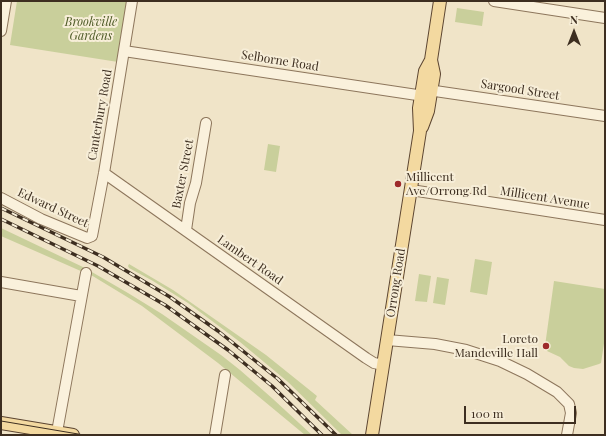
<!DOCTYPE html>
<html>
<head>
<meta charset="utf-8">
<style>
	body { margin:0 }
	#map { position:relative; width:606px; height:436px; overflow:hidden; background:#f0e4c8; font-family:"Playfair Display",serif }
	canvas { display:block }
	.frame { position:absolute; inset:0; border:2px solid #3d2e20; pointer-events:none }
	.north { position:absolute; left:554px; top:12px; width:40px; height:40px; -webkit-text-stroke:3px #f7eed8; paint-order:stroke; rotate:0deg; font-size:11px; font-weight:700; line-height:16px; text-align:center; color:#3d2e20 }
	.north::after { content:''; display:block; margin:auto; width:14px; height:18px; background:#3d2e20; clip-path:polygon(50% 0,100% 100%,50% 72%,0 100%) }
	.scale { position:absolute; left:464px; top:406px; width:112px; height:18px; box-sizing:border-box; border:2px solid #3d2e20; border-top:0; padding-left:5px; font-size:12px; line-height:14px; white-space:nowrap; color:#3d2e20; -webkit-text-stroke:3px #f7eed8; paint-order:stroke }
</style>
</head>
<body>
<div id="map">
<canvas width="606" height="436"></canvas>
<div class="frame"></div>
<div class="north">N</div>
<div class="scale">100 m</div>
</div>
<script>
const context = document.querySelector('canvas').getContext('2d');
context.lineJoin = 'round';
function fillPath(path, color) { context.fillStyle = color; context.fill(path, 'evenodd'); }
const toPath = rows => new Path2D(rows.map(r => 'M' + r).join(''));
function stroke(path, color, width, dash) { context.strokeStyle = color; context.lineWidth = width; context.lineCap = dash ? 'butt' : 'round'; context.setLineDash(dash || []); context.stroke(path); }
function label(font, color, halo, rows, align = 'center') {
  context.font = font + ' "Playfair Display",serif'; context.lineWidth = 4; context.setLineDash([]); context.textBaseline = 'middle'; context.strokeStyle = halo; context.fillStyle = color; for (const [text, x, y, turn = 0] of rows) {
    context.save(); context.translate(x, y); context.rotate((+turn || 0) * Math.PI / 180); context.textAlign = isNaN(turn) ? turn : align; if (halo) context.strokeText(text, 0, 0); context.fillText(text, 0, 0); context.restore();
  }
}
const green = toPath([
	[17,1,127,1,118,62,10,45],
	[457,8,484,12,482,26,455,22],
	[268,144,280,146,276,172,264,170],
	[1,228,85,268,128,293,162,314,221,355,240,370,273,399,312,435,305,435,218,363,142,306,91,275,91,274,89,273,83,272,1,236],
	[475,259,492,262,487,295,470,292],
	[129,264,173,290,266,355,317,396,315,400,353,435,342,435,288,382,240,342,188,303,153,281,129,268,128,266],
	[419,274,431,276,427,302,415,301],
	[437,277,449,279,445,305,433,303],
	[554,281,605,289,605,337,601,363,599,364,583,369,574,368,569,366,560,357,547,351,545,346]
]);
const minor = toPath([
	[494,1,605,18],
	[1,31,6,1],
	[124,51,417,95,435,91,605,116],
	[104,173,366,358,374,363,383,365],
	[411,190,605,220],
	[1,198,41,219,87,238,92,236,104,173,132,1],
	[186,230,190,203,196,183,206,123],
	[1,282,81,296],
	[387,340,435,344,466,350,500,361,527,374,557,392,569,404,571,413,567,435],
	[57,432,86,273],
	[215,435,225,375]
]);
const major = toPath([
	[422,127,428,111,434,74,431,60,440,1],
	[1,423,73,435],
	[372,435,420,131,419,108,425,71,431,60]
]);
const tram = toPath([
	[1,421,84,435]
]);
const rail = toPath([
	[1,208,103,257,170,297,218,331,278,379,336,435],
	[1,219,98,266,165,305,228,350,272,386,322,435]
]);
const markers = [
	[398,184,4,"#9e2a2b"],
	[546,346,4,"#9e2a2b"]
];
const parkNames = [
	["Brookville",91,22],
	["Gardens",91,36]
];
const streetNames = [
	["Selborne Road",280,61,9],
	["Sargood Street",520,90,9],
	["Canterbury Road",100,115,-80],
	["Baxter Street",183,174,-79],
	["Millicent Avenue",545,198,9],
	["Edward Street",53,208,25],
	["Lambert Road",250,260,35],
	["Orrong Road",396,283,-81]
];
const poiNames = [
	["Millicent",406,177],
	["Ave/Orrong Rd",406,191],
	["Loreto",538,339,"right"],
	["Mandeville Hall",538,353,"right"]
];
fillPath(green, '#c9cf9b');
stroke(minor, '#8d765c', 12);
stroke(major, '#5b4430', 14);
stroke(minor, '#faf1dc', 10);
stroke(major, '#f3d9a0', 12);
stroke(tram, '#3d2e20', 1);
stroke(rail, '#3d2e20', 3.5);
stroke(rail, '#f7eed8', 2, [6]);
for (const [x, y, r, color] of markers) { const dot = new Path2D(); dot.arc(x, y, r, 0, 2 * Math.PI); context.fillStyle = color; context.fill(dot); stroke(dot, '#f7eed8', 1.5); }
label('italic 12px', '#4d5a26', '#f7eed8', parkNames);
label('12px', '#3d2e20', '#f7eed8', streetNames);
label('12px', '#3d2e20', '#f7eed8', poiNames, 'left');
</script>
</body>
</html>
